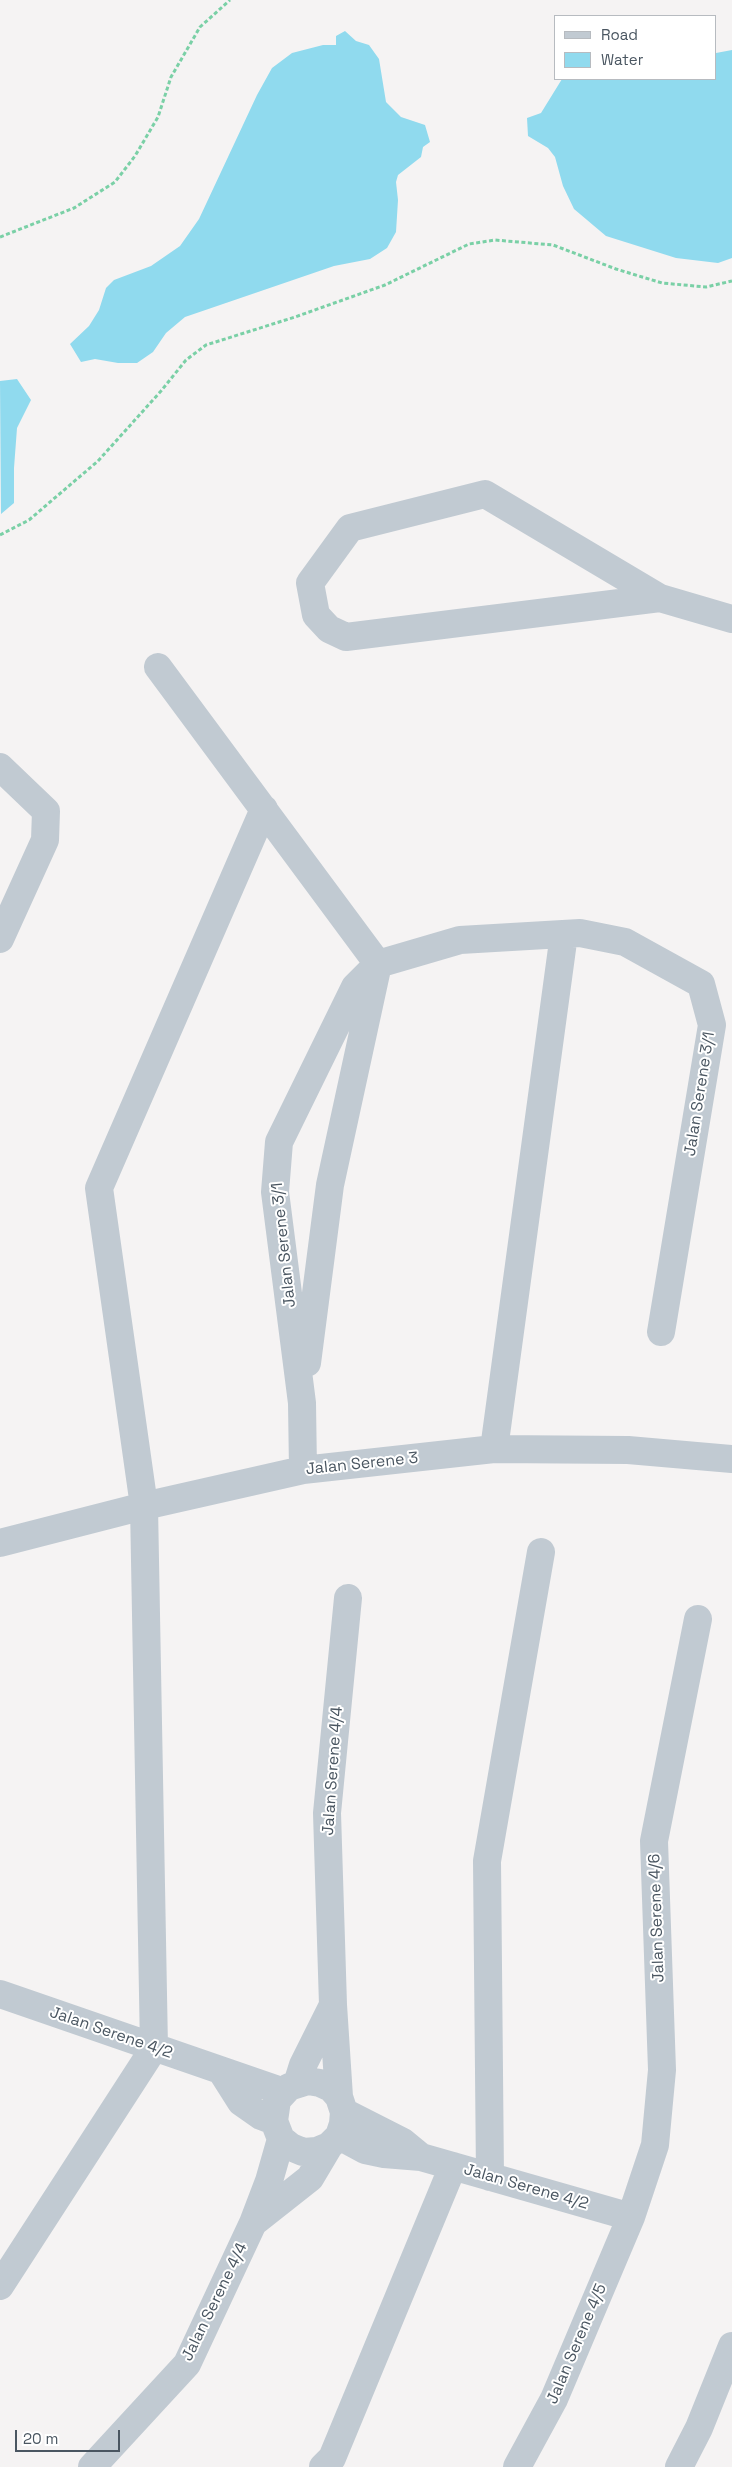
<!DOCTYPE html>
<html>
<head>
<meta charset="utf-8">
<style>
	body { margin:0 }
	#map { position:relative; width:732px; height:2467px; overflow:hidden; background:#f5f3f3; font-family:"Space Grotesk",sans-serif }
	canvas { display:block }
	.legend { position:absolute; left:554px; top:15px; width:162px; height:65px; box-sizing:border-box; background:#fff; border:1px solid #b7bbc0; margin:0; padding:6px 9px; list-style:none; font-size:15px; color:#4a5661 }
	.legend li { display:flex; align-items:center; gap:10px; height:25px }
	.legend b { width:25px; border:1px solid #b7bbc0 }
	.scale { position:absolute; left:15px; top:2430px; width:105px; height:22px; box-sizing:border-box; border:2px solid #4a5661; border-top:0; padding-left:6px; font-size:15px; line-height:18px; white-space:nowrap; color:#4a5661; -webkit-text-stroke:4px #fff; paint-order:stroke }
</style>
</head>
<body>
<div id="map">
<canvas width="732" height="2467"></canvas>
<ul class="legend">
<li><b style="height:6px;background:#c1cad2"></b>Road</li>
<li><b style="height:14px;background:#90daee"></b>Water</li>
</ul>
<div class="scale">20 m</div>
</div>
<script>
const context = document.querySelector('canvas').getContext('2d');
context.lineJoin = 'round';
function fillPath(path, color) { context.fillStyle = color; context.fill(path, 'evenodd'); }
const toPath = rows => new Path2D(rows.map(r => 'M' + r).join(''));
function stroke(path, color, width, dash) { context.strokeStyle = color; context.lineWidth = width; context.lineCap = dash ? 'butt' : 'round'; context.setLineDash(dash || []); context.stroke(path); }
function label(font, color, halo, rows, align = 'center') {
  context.font = font + ' "Space Grotesk",sans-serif'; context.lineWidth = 4; context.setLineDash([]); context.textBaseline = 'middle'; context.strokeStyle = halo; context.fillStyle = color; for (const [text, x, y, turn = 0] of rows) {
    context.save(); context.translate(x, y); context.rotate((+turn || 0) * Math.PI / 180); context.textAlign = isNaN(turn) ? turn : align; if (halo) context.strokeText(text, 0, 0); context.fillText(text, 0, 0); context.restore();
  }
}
const water = toPath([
	[345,31,356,41,369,45,379,59,386,102,401,117,425,125,430,142,423,147,421,157,398,175,396,182,398,200,396,232,387,248,370,259,334,266,185,317,166,333,153,352,137,363,118,363,95,359,81,362,70,344,89,326,99,310,106,288,114,280,151,266,180,246,199,219,257,95,272,68,292,53,323,45,336,45,336,36],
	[732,50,732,258,718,263,676,258,606,236,574,209,563,186,555,157,548,148,528,136,527,118,541,113,562,79,716,79,716,53],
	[17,379,31,400,17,428,14,468,14,503,1,514,0,381]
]);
const path = toPath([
	[0,237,74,208,115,182,135,156,158,117,171,77,200,27,230,0],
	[0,535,29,520,98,461,161,391,186,360,206,345,295,317,385,285,469,244,495,240,553,245,616,269,662,283,706,287,732,281]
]);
const minor = toPath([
	[660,598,346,637,329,629,316,615,310,583,350,528,485,494,660,598,732,619],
	[158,667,378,964],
	[0,767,46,811,45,840,0,939],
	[307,1363,330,1185,378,964],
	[494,1449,564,934],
	[303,1470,302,1403,275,1192,279,1142,355,987,378,964,460,940,580,933,625,942,701,984,712,1025,661,1332],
	[0,1543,144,1506,303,1470,494,1449,628,1450,732,1459],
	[0,1994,284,2092],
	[222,2072,241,2102,261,2116,274,2121],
	[297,2084,303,2065,332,2007],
	[339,2097,333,2005,327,1813,348,1598],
	[344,2112,403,2142,420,2156],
	[339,2136,365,2150,384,2154,421,2157,631,2217],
	[490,2177,487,1861,541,1552],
	[253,2223,310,2178,329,2146],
	[0,2286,154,2048,144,1506,99,1188,264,809],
	[92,2467,187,2364,253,2223,269,2181,281,2139,274,2121,277,2100,289,2087,308,2081,320,2083,331,2088,339,2097,344,2112,343,2124,339,2136,329,2146,317,2151,303,2152,291,2147,281,2139],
	[323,2467,332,2458,453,2166],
	[517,2467,554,2399,631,2217,655,2145,662,2070,654,1841,698,1619],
	[679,2467,699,2428,732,2346]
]);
const streetNames = [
	["Jalan Serene 3/1",700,1094,-81],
	["Jalan Serene 3/1",284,1245,-96],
	["Jalan Serene 3",362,1464,-6],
	["Jalan Serene 4/4",333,1771,-86],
	["Jalan Serene 4/6",657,1918,-92],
	["Jalan Serene 4/2",111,2033,19],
	["Jalan Serene 4/2",526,2187,16],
	["Jalan Serene 4/4",215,2302,-64],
	["Jalan Serene 4/5",577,2344,-67]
];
fillPath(water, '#90daee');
stroke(path, '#7ad0a6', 3, [4, 2.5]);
stroke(minor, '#c1cad2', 28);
label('16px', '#4a5661', '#fff', streetNames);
</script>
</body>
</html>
